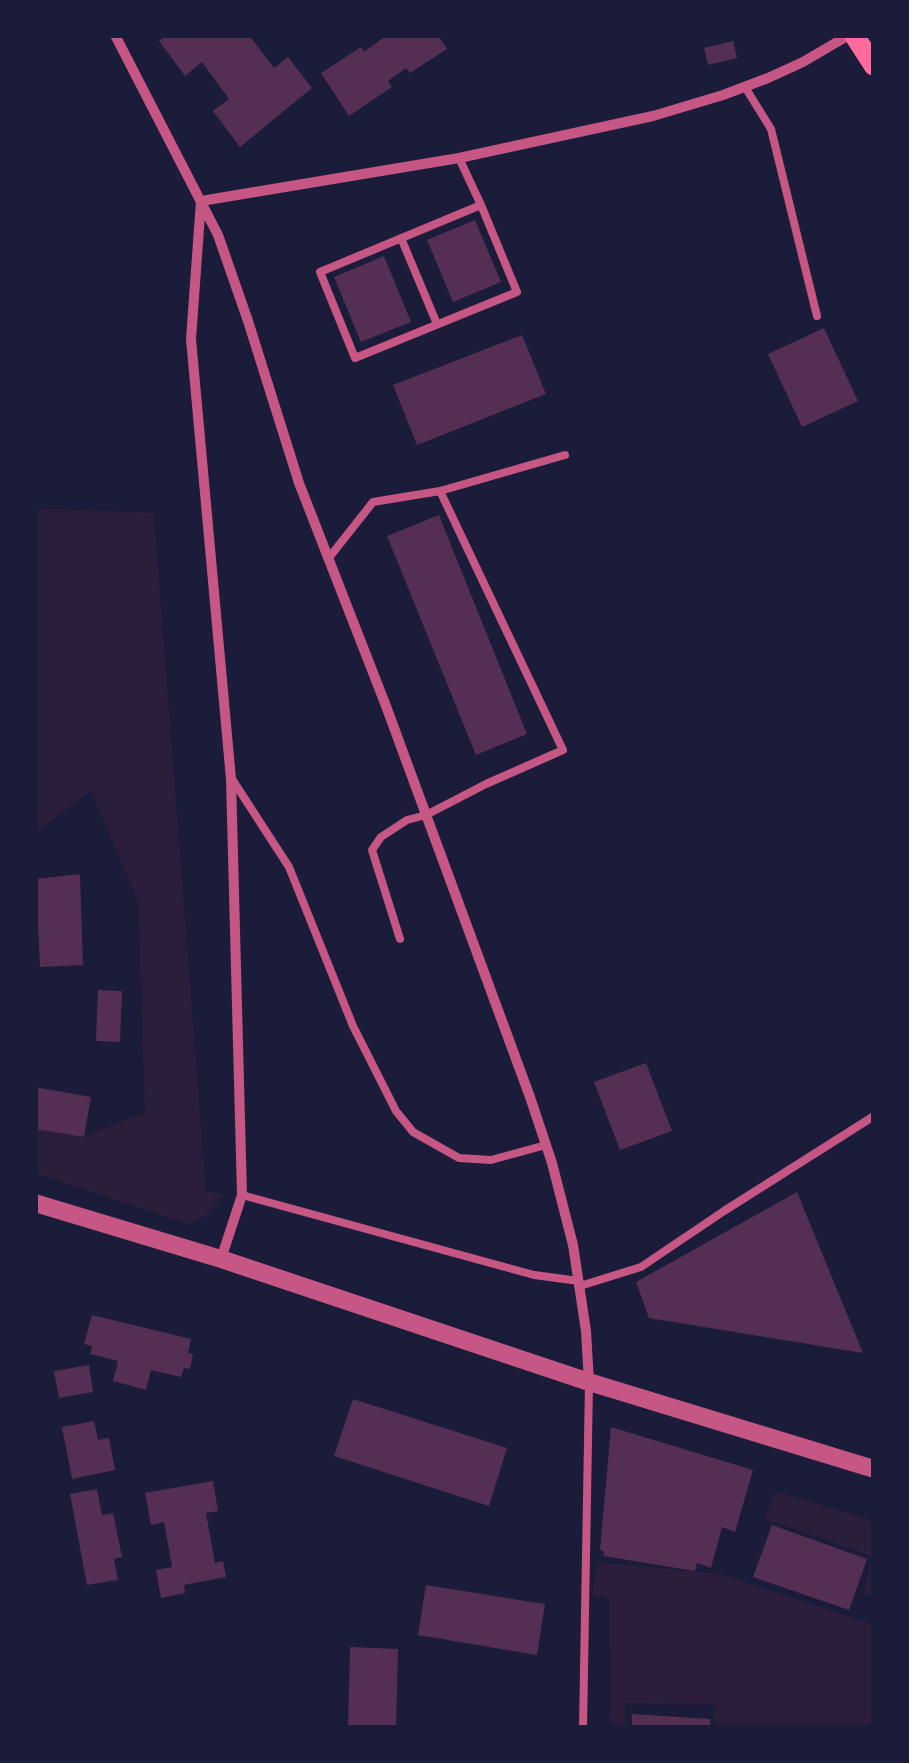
<!DOCTYPE html>
<html>
<head>
<meta charset="utf-8">
<style>
	body { margin:0 }
	#map { position:relative; width:909px; height:1763px; overflow:hidden; background:#1b1b3a; font-family:Lato,sans-serif }
	canvas { display:block }
	.frame { position:absolute; inset:0; border:38px solid #1b1b3a; pointer-events:none }
</style>
</head>
<body>
<div id="map">
<canvas width="909" height="1763"></canvas>
<div class="frame"></div>
</div>
<script>
const context = document.querySelector('canvas').getContext('2d');
context.lineJoin = 'round';
function fillPath(path, color) { context.fillStyle = color; context.fill(path, 'evenodd'); }
const toPath = rows => new Path2D(rows.map(r => 'M' + r).join(''));
function stroke(path, color, width, dash) { context.strokeStyle = color; context.lineWidth = width; context.lineCap = dash ? 'butt' : 'round'; context.setLineDash(dash || []); context.stroke(path); }
const green = toPath([
	[35,508,154,513,206,1191,223,1195,208,1214,188,1224,35,1173,35,1129,84,1137,145,1112,138,902,91,791,35,833],
	[775,1491,874,1521,874,1597,863,1594,872,1556,765,1519],
	[597,1562,722,1574,874,1625,874,1728,715,1728,715,1705,625,1703,625,1728,611,1728,609,1599,592,1595]
]);
const building = toPath([
	[167,35,249,35,274,68,288,57,312,88,240,147,213,111,229,99,202,62,185,76,159,41],
	[387,35,438,35,447,49,410,73,406,68,388,81,392,87,349,116,321,73,361,47,364,52],
	[733,41,737,58,708,65,704,48],
	[475,220,501,282,453,302,427,240],
	[384,256,411,322,361,342,334,277],
	[824,328,858,401,802,427,768,354],
	[522,335,546,394,417,445,393,385],
	[439,515,527,734,476,755,387,536],
	[80,874,83,965,40,967,36,879],
	[98,990,122,991,120,1042,96,1041],
	[646,1063,672,1131,620,1150,594,1082],
	[35,1087,91,1097,84,1137,35,1129],
	[797,1192,863,1353,649,1318,636,1282],
	[92,1315,191,1339,188,1353,193,1354,190,1369,184,1368,181,1377,151,1370,146,1390,113,1381,118,1361,90,1354,92,1346,84,1344],
	[89,1365,93,1392,59,1398,54,1371],
	[353,1399,507,1448,489,1506,334,1456],
	[94,1421,98,1440,109,1438,115,1470,72,1479,62,1427],
	[611,1427,753,1470,735,1532,722,1527,711,1568,697,1563,695,1571,603,1556,604,1552,600,1550],
	[213,1481,218,1511,206,1513,215,1563,223,1561,226,1577,184,1585,185,1593,161,1598,156,1570,172,1567,164,1522,151,1525,145,1493],
	[97,1489,102,1515,113,1513,122,1557,114,1559,118,1580,87,1585,70,1494],
	[772,1525,867,1559,849,1610,753,1577],
	[426,1585,545,1604,537,1655,418,1635],
	[350,1647,398,1649,396,1728,348,1728],
	[632,1714,710,1719,710,1728,632,1728]
]);
const service = toPath([
	[745,87,771,129,817,316],
	[459,158,481,205,320,272,355,358,517,292,481,205],
	[401,238,437,324],
	[328,559,373,502,440,491,565,455],
	[232,779,289,867,353,1026,396,1111,413,1132,459,1158,491,1160,546,1145],
	[400,939,372,850,381,837,407,820,426,815,486,784,563,750,440,491],
	[242,1195,534,1275,579,1281],
	[580,1286,641,1267,724,1211,874,1116],
	[583,1728,589,1383]
]);
const minor = toPath([
	[115,35,218,235,248,321,299,483,386,706,530,1097,552,1163,573,1245,586,1331,589,1382],
	[221,1259,242,1195,231,779,191,339,201,201,459,158,653,116,723,95,768,78,803,62,849,35]
]);
const tertiary = toPath([
	[35,1203,221,1259,589,1382,874,1469]
]);
const secondary = toPath([
	[854,35,874,66]
]);
fillPath(green, '#2a1e3b');
fillPath(building, '#542f53');
stroke(service, '#c65784', 8);
stroke(minor, '#c65784', 10);
stroke(tertiary, '#c65784', 18);
stroke(secondary, '#ff6b9d', 20);
</script>
</body>
</html>
